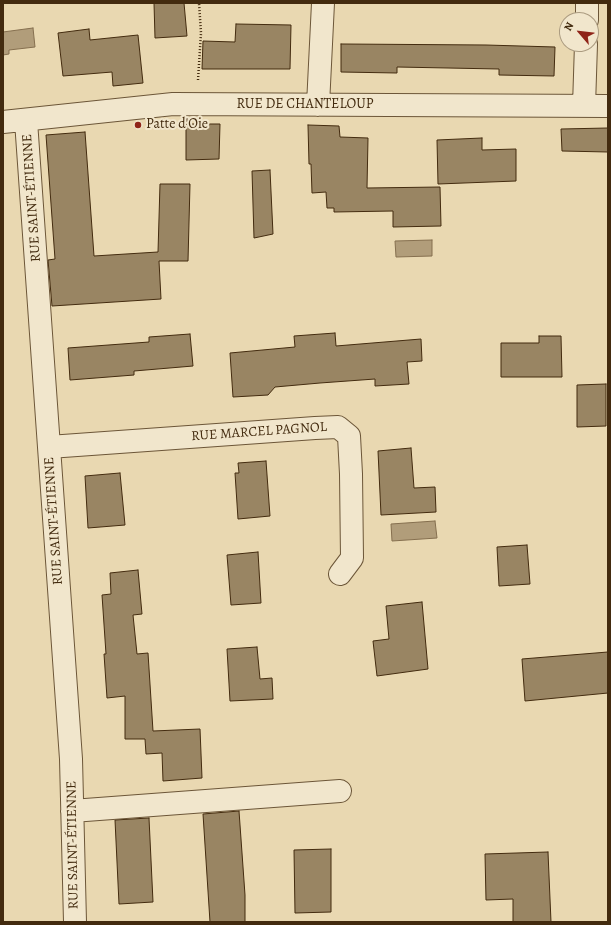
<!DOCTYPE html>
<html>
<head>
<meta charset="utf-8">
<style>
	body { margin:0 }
	#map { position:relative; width:611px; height:925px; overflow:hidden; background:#e9d8b1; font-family:Alegreya,serif }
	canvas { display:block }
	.frame { position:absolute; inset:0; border:4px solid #432b0f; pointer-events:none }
	.north { position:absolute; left:559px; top:12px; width:40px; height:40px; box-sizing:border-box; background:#f1e6cc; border:1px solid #ab9b80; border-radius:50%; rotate:298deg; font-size:11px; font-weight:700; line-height:16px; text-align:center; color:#432b0f }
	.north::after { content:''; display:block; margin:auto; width:14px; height:18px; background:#8f2418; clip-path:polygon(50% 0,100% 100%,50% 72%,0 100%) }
</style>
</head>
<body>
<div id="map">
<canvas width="611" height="925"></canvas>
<div class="frame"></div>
<div class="north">N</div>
</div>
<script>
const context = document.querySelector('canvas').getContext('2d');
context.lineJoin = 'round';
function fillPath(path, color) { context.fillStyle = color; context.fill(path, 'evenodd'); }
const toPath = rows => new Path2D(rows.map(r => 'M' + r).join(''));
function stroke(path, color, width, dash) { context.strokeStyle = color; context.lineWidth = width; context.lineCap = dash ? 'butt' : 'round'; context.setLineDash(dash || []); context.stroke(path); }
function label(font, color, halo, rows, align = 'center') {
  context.font = font + ' Alegreya,serif'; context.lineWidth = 4; context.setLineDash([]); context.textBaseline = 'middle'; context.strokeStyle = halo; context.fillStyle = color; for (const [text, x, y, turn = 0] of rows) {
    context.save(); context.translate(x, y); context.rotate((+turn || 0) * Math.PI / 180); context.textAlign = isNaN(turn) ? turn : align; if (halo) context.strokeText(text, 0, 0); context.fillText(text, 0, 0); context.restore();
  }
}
const water = toPath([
	[33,28,35,47,9,50,9,54,3,55,3,32,33,28],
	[432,240,432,256,396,257,395,241,432,240],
	[435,521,437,538,392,541,391,524,435,521]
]);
const building = toPath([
	[154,3,184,3,187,36,155,38,154,3],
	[236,24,291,25,290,69,202,69,203,41,235,42,236,24],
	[89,29,90,40,138,35,143,83,113,86,112,72,63,76,58,33,89,29],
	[341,44,486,45,555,47,554,76,499,75,499,69,397,67,397,73,341,72,341,44],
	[186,124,220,124,219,159,186,160,186,124],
	[308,125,339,126,340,137,368,138,367,188,440,187,441,226,393,227,393,211,334,212,334,208,327,208,326,192,312,193,311,164,309,164,308,125],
	[608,128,608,152,562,151,561,129,608,128],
	[85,132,94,256,158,252,160,184,190,184,188,261,159,261,161,299,52,306,48,260,55,259,46,135,85,132],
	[482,138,482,150,516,149,516,181,438,184,437,140,482,138],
	[270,170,273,234,254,238,252,171,270,170],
	[335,333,336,346,421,339,422,361,407,362,409,384,375,386,375,379,320,383,275,387,268,395,233,397,230,353,295,347,294,336,335,333],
	[190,334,193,366,134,371,134,375,70,380,68,348,149,342,149,337,190,334],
	[539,336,561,336,562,377,501,377,501,343,539,343,539,336],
	[606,384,606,426,577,427,577,385,606,384],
	[411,448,414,488,435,487,436,512,381,515,378,451,411,448],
	[266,461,270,516,238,519,235,473,239,473,238,463,266,461],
	[120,473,125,525,88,528,85,476,120,473],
	[527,545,530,584,499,586,497,547,527,545],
	[258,552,261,603,231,605,227,555,258,552],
	[138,570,142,614,133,615,137,654,148,653,153,731,200,729,202,778,163,781,162,753,146,754,145,739,125,739,125,696,107,698,104,654,106,654,102,595,111,594,110,573,138,570],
	[422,602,428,669,377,676,373,641,389,639,386,606,422,602],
	[257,647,260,679,272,678,273,699,230,701,227,649,257,647],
	[608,652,608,693,525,701,522,659,608,652],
	[239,811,245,895,245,922,210,922,203,814,239,811],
	[149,818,153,902,119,904,115,820,149,818],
	[331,849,331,912,295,913,294,850,331,849],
	[548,852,551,922,513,922,513,899,486,900,485,854,548,852]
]);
const path = toPath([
	[198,80,201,33,199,3]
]);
const minor = toPath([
	[587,20,587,3],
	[318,105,323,3],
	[584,106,586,44],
	[26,121,71,759,75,922],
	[3,122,173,104,608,106],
	[49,447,315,428,338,427,349,436,351,474,352,558,340,574],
	[72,811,340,791]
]);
const markers = [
	[138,125,4,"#8f2418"]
];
const streetNames = [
	["RUE DE CHANTELOUP",305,105],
	["RUE SAINT-ÉTIENNE",32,198,-94],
	["RUE MARCEL PAGNOL",259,432,-4],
	["RUE SAINT-ÉTIENNE",54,521,-94],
	["RUE SAINT-ÉTIENNE",73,845,-91]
];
const poiNames = [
	["Patte d'Oie",146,125]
];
fillPath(water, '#b19d7a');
stroke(water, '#856f4f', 1);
fillPath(building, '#998563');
stroke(building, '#432b0f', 1);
stroke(minor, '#6c5638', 24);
stroke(path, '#432b0f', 2.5, [1, 2]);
stroke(minor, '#f1e6cc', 22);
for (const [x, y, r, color] of markers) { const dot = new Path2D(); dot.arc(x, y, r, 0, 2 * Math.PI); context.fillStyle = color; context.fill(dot); stroke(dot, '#f1e6cc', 1.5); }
label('14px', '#432b0f', '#f1e6cc', streetNames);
label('14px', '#432b0f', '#f1e6cc', poiNames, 'left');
</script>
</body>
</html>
